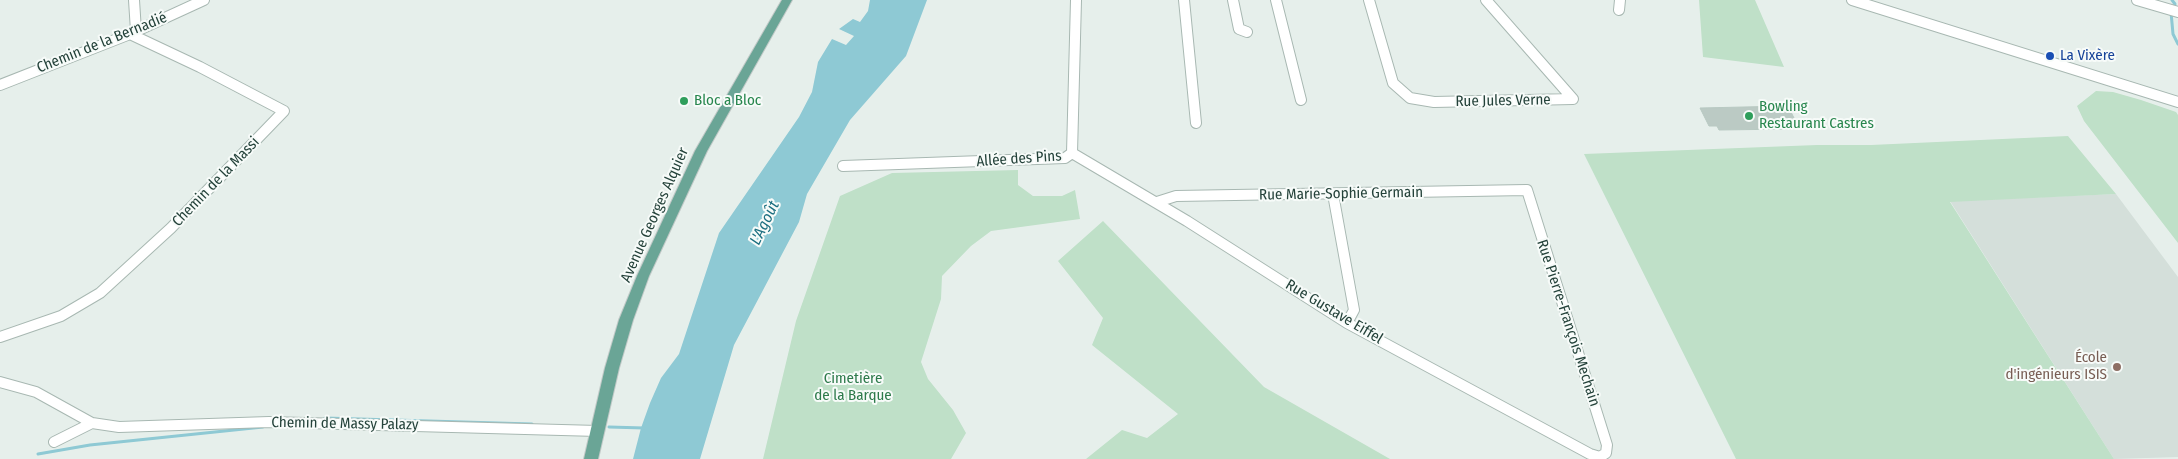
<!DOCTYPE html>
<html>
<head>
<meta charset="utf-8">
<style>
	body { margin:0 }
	canvas { display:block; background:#e6efeb }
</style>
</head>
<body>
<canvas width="2178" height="459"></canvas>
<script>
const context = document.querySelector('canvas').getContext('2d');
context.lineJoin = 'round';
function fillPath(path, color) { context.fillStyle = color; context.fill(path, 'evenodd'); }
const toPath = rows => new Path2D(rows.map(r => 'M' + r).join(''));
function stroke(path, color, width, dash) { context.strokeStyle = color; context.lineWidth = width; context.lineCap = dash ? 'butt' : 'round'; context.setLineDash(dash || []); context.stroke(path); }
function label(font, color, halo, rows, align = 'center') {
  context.font = font + ' "Fira Sans Condensed",sans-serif'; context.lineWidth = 4; context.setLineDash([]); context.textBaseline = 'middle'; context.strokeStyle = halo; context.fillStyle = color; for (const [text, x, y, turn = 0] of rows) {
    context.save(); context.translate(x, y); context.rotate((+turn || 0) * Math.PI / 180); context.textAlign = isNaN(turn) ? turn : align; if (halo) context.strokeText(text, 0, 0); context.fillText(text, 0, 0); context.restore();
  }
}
const built = toPath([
	[2116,194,2178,277,2178,457,2114,459,1950,201]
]);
const green = toPath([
	[1699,0,1755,0,1784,67,1703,57],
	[2096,91,2113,92,2141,100,2176,112,2178,115,2178,243,2084,121,2077,106],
	[2068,136,2116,194,1950,202,2114,459,1736,459,1584,154,1817,145,1871,145],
	[1018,170,1018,185,1033,196,1062,196,1075,190,1080,219,991,231,971,246,942,276,941,299,921,362,928,379,953,410,966,433,951,459,763,459,796,321,840,196,892,173],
	[1103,221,1264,387,1390,459,1086,459,1122,430,1147,438,1178,414,1092,345,1103,318,1058,261]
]);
const water = toPath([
	[870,0,927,0,906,56,850,120,807,194,799,222,734,345,700,459,633,459,641,428,650,403,661,378,679,354,719,233,799,117,812,92,818,62,832,39,846,45,854,36,839,29,853,19,860,22,868,11]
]);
const stream = toPath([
	[2172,0,2175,4,2174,8],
	[2171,12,2173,34,2178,44],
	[325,418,532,424],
	[609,427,644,428],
	[38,454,90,445,263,427]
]);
const building = toPath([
	[1788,106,1797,124,1789,124,1792,129,1719,130,1717,126,1709,126,1700,108,1788,106]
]);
const minor = toPath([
	[134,0,136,31],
	[1184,0,1196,123],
	[1233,0,1239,29,1247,32],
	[1276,0,1301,100],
	[1369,0,1393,83,1410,98,1434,102,1573,99,1486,0],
	[1852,0,2178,102],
	[2137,0,2178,12],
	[1619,10,1620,0],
	[0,85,130,34,204,0],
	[1072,153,1187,221,1347,323,1590,454,1600,457,1606,453,1607,445,1527,190,1176,196,1157,202],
	[843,166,1065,158,1072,153,1076,0],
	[1333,194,1354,310,1347,323],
	[0,337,61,316,100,293,171,228,284,111,200,67,130,34],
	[0,382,36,392,92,423,119,427,269,422,598,431],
	[54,442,92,423]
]);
const major = toPath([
	[782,0,792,0,707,151,649,276,633,320,619,368,598,459,584,459,605,368,619,320,637,276,695,151,782,0]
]);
const markers = [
	[2050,56,5,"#1a4fb4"],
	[684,101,5,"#2e9e5b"],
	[1749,116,5,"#2e9e5b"],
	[2117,367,5,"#8d6e63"]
];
const streetNames = [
	["Chemin de la Bernadié",102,43,-22],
	["Rue Jules Verne",1503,101,-1],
	["Allée des Pins",1019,159,-4],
	["Chemin de la Massi",216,182,-46],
	["Rue Marie-Sophie Germain",1341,194,-1],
	["Avenue Georges Alquier",655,215,-66],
	["Rue Gustave Eiffel",1334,312,31],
	["Rue Pierre-François Mechain",1568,323,72],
	["Chemin de Massy Palazy",345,424,1]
];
const transitNames = [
	["La Vixère",2060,56]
];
const leisureNames = [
	["Bloc a Bloc",694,101],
	["Bowling",1759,107],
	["Restaurant Castres",1759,124]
];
const educationNames = [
	["École",2107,358],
	["d'ingénieurs ISIS",2107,375]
];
const parkNames = [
	["Cimetière",853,379],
	["de la Barque",853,396]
];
const waterNames = [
	["L'Agoût",765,223,-64]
];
fillPath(built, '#d4dfda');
fillPath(green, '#bfe0c8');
fillPath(water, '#8ec9d4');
stroke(stream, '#8ec9d4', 3);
fillPath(building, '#bbcac4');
stroke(building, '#b8c9c2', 1);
stroke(minor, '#a8b8b2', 12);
stroke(major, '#c2cac8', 2);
stroke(minor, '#fff', 10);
fillPath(major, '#6aa596');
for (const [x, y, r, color] of markers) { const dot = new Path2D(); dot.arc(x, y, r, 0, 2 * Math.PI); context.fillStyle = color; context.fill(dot); stroke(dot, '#f7fbf9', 2); }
label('15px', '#24423a', '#f7fbf9', streetNames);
label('15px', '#164399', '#f7fbf9', transitNames, 'left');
label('15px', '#27864d', '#f7fbf9', leisureNames, 'left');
label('15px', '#785e54', '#f7fbf9', educationNames, 'right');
label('15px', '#2d7a4b', '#f7fbf9', parkNames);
label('italic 16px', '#1c6f80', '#f7fbf9', waterNames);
</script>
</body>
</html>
